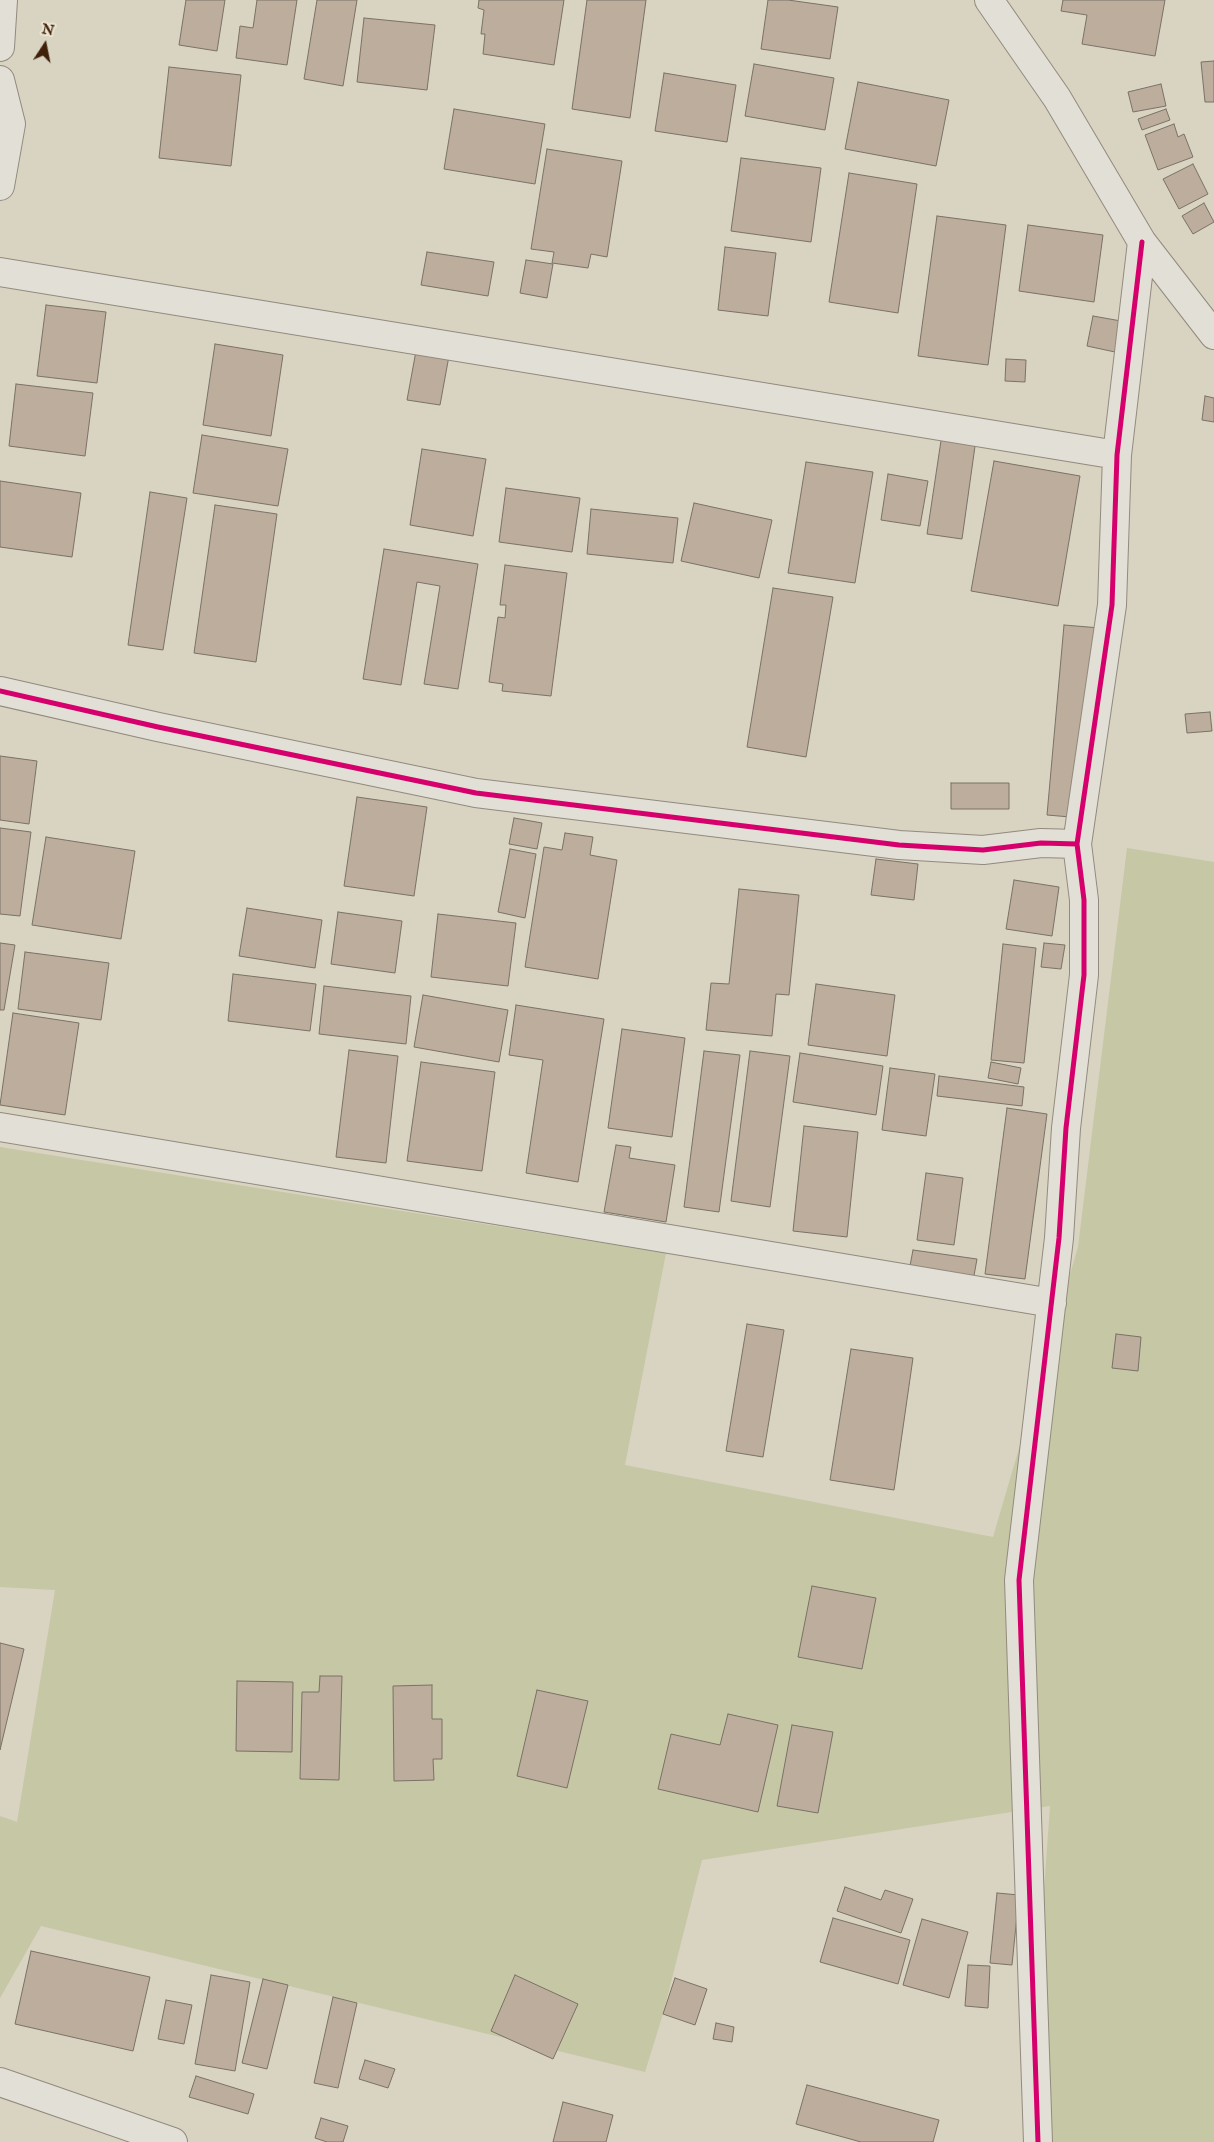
<!DOCTYPE html>
<html>
<head>
<meta charset="utf-8">
<style>
	body { margin:0 }
	#map { position:relative; width:1214px; height:2142px; overflow:hidden; background:#d9d3c2; font-family:"IM FELL English",serif }
	canvas { display:block }
	.north { position:absolute; left:20px; top:20px; width:50px; height:50px; -webkit-text-stroke:4px #ece5d2; paint-order:stroke; rotate:11deg; font-size:14px; font-weight:700; line-height:20px; text-align:center; color:#3f2009 }
	.north::after { content:''; display:block; margin:auto; width:18px; height:22px; background:#3f2009; clip-path:polygon(50% 0,100% 100%,50% 72%,0 100%) }
</style>
</head>
<body>
<div id="map">
<canvas width="1214" height="2142"></canvas>
<div class="north">N</div>
</div>
<script>
const context = document.querySelector('canvas').getContext('2d');
context.lineJoin = 'round';
function fillPath(path, color) { context.fillStyle = color; context.fill(path, 'evenodd'); }
const toPath = rows => new Path2D(rows.map(r => 'M' + r).join(''));
function stroke(path, color, width, dash) { context.strokeStyle = color; context.lineWidth = width; context.lineCap = dash ? 'butt' : 'round'; context.setLineDash(dash || []); context.stroke(path); }
const green = toPath([
	[1127,848,1214,862,1214,2142,1026,2142,1050,1806,702,1860,663,2014,645,2072,41,1926,0,1998,0,1816,17,1822,55,1590,0,1587,0,1147,666,1253,625,1465,993,1537,1078,1247]
]);
const building = toPath([
	[186,0,225,0,217,51,179,45,186,0],
	[257,0,297,0,287,65,236,58,240,26,253,28,257,0],
	[317,0,357,0,343,86,304,79,317,0],
	[479,0,564,0,554,65,483,54,485,34,481,34,484,10,478,8,479,0],
	[587,0,646,0,630,118,572,109,587,0],
	[768,0,788,0,838,7,830,59,761,49,768,0],
	[1063,0,1165,0,1155,56,1082,44,1087,15,1061,11,1063,0],
	[364,18,435,25,427,90,357,82,364,18],
	[1214,61,1214,102,1205,102,1201,62,1214,61],
	[754,64,834,78,825,130,745,116,754,64],
	[169,67,241,75,231,166,159,158,169,67],
	[664,73,736,85,727,142,655,131,664,73],
	[858,82,949,100,936,166,845,149,858,82],
	[1161,84,1166,106,1133,112,1128,92,1161,84],
	[454,109,545,124,535,184,444,169,454,109],
	[1166,109,1170,120,1142,130,1138,119,1166,109],
	[1174,124,1178,137,1184,134,1193,157,1158,170,1145,135,1174,124],
	[547,149,622,161,607,257,591,254,588,268,552,263,554,252,531,249,547,149],
	[741,158,821,168,811,242,731,231,741,158],
	[1193,164,1208,194,1179,209,1163,179,1193,164],
	[849,173,917,184,898,313,829,302,849,173],
	[1204,203,1214,222,1193,234,1182,216,1204,203],
	[937,216,1006,225,988,365,918,356,937,216],
	[1028,225,1103,235,1094,302,1019,291,1028,225],
	[725,247,776,253,768,316,718,310,725,247],
	[427,252,494,262,488,296,421,285,427,252],
	[526,260,553,264,547,298,520,293,526,260],
	[46,305,106,312,97,383,37,376,46,305],
	[1093,316,1121,321,1115,352,1087,346,1093,316],
	[215,344,283,355,271,436,203,425,215,344],
	[416,351,449,356,440,405,407,400,416,351],
	[1006,359,1026,360,1025,382,1005,381,1006,359],
	[16,384,93,393,85,456,9,446,16,384],
	[1205,396,1214,398,1214,422,1202,420,1205,396],
	[942,434,976,439,962,539,927,534,942,434],
	[202,435,288,449,278,506,193,493,202,435],
	[422,449,486,459,473,536,410,525,422,449],
	[994,461,1080,476,1058,606,971,591,994,461],
	[806,462,873,472,855,583,788,573,806,462],
	[888,474,928,481,920,526,881,520,888,474],
	[0,481,81,493,72,557,0,547,0,481],
	[506,488,580,498,572,552,499,542,506,488],
	[150,492,187,498,163,650,128,645,150,492],
	[694,503,772,520,759,578,681,561,694,503],
	[215,505,277,514,256,662,194,653,215,505],
	[591,509,678,518,673,563,587,554,591,509],
	[384,549,478,564,458,689,424,684,440,586,417,582,401,685,363,679,384,549],
	[505,565,567,573,551,696,502,691,503,684,489,682,498,617,505,618,506,605,500,605,505,565],
	[773,588,833,597,806,757,747,747,773,588],
	[1064,625,1100,628,1082,818,1047,815,1064,625],
	[1210,712,1212,731,1187,733,1185,714,1210,712],
	[0,756,37,761,29,824,0,820,0,756],
	[951,783,1009,783,1009,809,951,809,951,783],
	[357,797,427,807,414,896,344,886,357,797],
	[514,818,542,823,537,849,509,844,514,818],
	[0,828,31,832,20,916,0,914,0,828],
	[565,833,593,837,590,855,617,860,598,979,525,967,544,847,562,850,565,833],
	[46,837,135,851,121,939,32,925,46,837],
	[510,849,536,854,525,918,498,912,510,849],
	[876,859,918,864,914,900,871,895,876,859],
	[1014,880,1059,887,1052,936,1006,929,1014,880],
	[739,889,799,895,789,995,776,994,772,1036,706,1030,711,983,729,984,739,889],
	[247,908,322,920,315,968,239,956,247,908],
	[338,912,402,921,395,973,331,964,338,912],
	[438,914,516,923,508,986,431,977,438,914],
	[0,943,15,945,4,1010,0,1010,0,943],
	[1044,943,1065,945,1061,969,1041,967,1044,943],
	[1003,944,1036,948,1024,1063,991,1060,1003,944],
	[25,952,109,963,101,1020,18,1009,25,952],
	[233,974,316,984,310,1031,228,1021,233,974],
	[816,984,895,995,887,1056,808,1045,816,984],
	[324,986,411,996,406,1044,319,1034,324,986],
	[423,995,508,1010,499,1062,414,1047,423,995],
	[516,1005,604,1019,578,1182,526,1173,543,1060,509,1055,516,1005],
	[13,1013,79,1023,65,1115,0,1105,13,1013],
	[622,1029,685,1038,672,1137,608,1128,622,1029],
	[349,1050,398,1056,386,1163,336,1157,349,1050],
	[704,1051,740,1055,719,1212,684,1207,704,1051],
	[750,1051,790,1056,770,1207,731,1201,750,1051],
	[800,1053,883,1066,876,1115,793,1102,800,1053],
	[421,1062,495,1072,482,1171,407,1161,421,1062],
	[991,1062,1021,1068,1018,1084,988,1078,991,1062],
	[890,1068,935,1074,926,1136,882,1130,890,1068],
	[939,1076,1024,1087,1022,1106,937,1096,939,1076],
	[1007,1108,1047,1114,1025,1279,985,1274,1007,1108],
	[804,1126,858,1132,847,1237,793,1231,804,1126],
	[616,1145,631,1147,629,1158,675,1165,666,1222,604,1212,616,1145],
	[926,1173,963,1178,954,1245,917,1240,926,1173],
	[913,1250,977,1259,973,1281,909,1271,913,1250],
	[747,1324,784,1330,763,1457,726,1451,747,1324],
	[1116,1334,1141,1337,1138,1371,1112,1368,1116,1334],
	[851,1349,913,1358,894,1490,830,1480,851,1349],
	[812,1586,876,1598,862,1669,798,1657,812,1586],
	[0,1643,24,1649,0,1750,0,1643],
	[320,1676,342,1676,339,1780,300,1779,302,1692,319,1692,320,1676],
	[237,1681,293,1682,292,1752,236,1751,237,1681],
	[432,1685,432,1719,442,1719,442,1759,433,1759,434,1780,394,1781,393,1686,432,1685],
	[537,1690,588,1701,567,1788,517,1776,537,1690],
	[728,1714,778,1725,758,1812,658,1789,671,1734,720,1745,728,1714],
	[792,1725,833,1732,818,1813,777,1806,792,1725],
	[845,1887,881,1900,885,1890,913,1899,901,1933,837,1911,845,1887],
	[997,1893,1019,1895,1012,1965,990,1963,997,1893],
	[833,1918,910,1940,898,1984,820,1962,833,1918],
	[922,1919,968,1932,949,1998,903,1985,922,1919],
	[31,1951,150,1977,133,2051,15,2024,31,1951],
	[968,1965,990,1966,988,2008,965,2006,968,1965],
	[211,1975,250,1982,235,2071,195,2064,211,1975],
	[515,1975,578,2004,553,2059,491,2031,515,1975],
	[675,1978,707,1989,695,2025,663,2014,675,1978],
	[263,1979,288,1985,267,2069,242,2063,263,1979],
	[333,1997,357,2003,338,2088,314,2083,333,1997],
	[166,2000,192,2005,184,2044,158,2039,166,2000],
	[716,2023,734,2027,732,2042,713,2039,716,2023],
	[365,2060,395,2069,388,2088,359,2079,365,2060],
	[196,2076,254,2094,248,2114,189,2097,196,2076],
	[807,2085,939,2120,933,2142,861,2142,796,2124,807,2085],
	[563,2102,613,2115,606,2142,553,2142,563,2102],
	[321,2118,348,2126,343,2142,327,2142,315,2138,321,2118]
]);
const minor = toPath([
	[989,0,1057,98,1142,242,1214,335],
	[0,47,3,0],
	[0,80,11,124,0,186],
	[0,272,1117,455],
	[0,691,158,727,476,793,899,845,983,850,1041,843,1077,844,1112,605,1117,455,1142,242],
	[0,1127,1052,1303],
	[0,2082,173,2142],
	[1038,2142,1019,1580,1059,1238,1066,1128,1084,975,1084,900,1077,844]
]);
const cycleway = toPath([
	[0,691,158,727,476,793,899,845,983,850,1041,843,1077,844,1112,605,1117,455,1142,242],
	[1038,2142,1019,1580,1059,1238,1066,1128,1084,975,1084,900,1077,844]
]);
fillPath(green, '#c6c7a5');
fillPath(building, '#bcad9d');
stroke(building, '#7a7266', 1);
stroke(minor, '#928a7e', 30);
stroke(minor, '#e2dfd6', 28);
stroke(cycleway, '#d6006c', 5);
</script>
</body>
</html>
